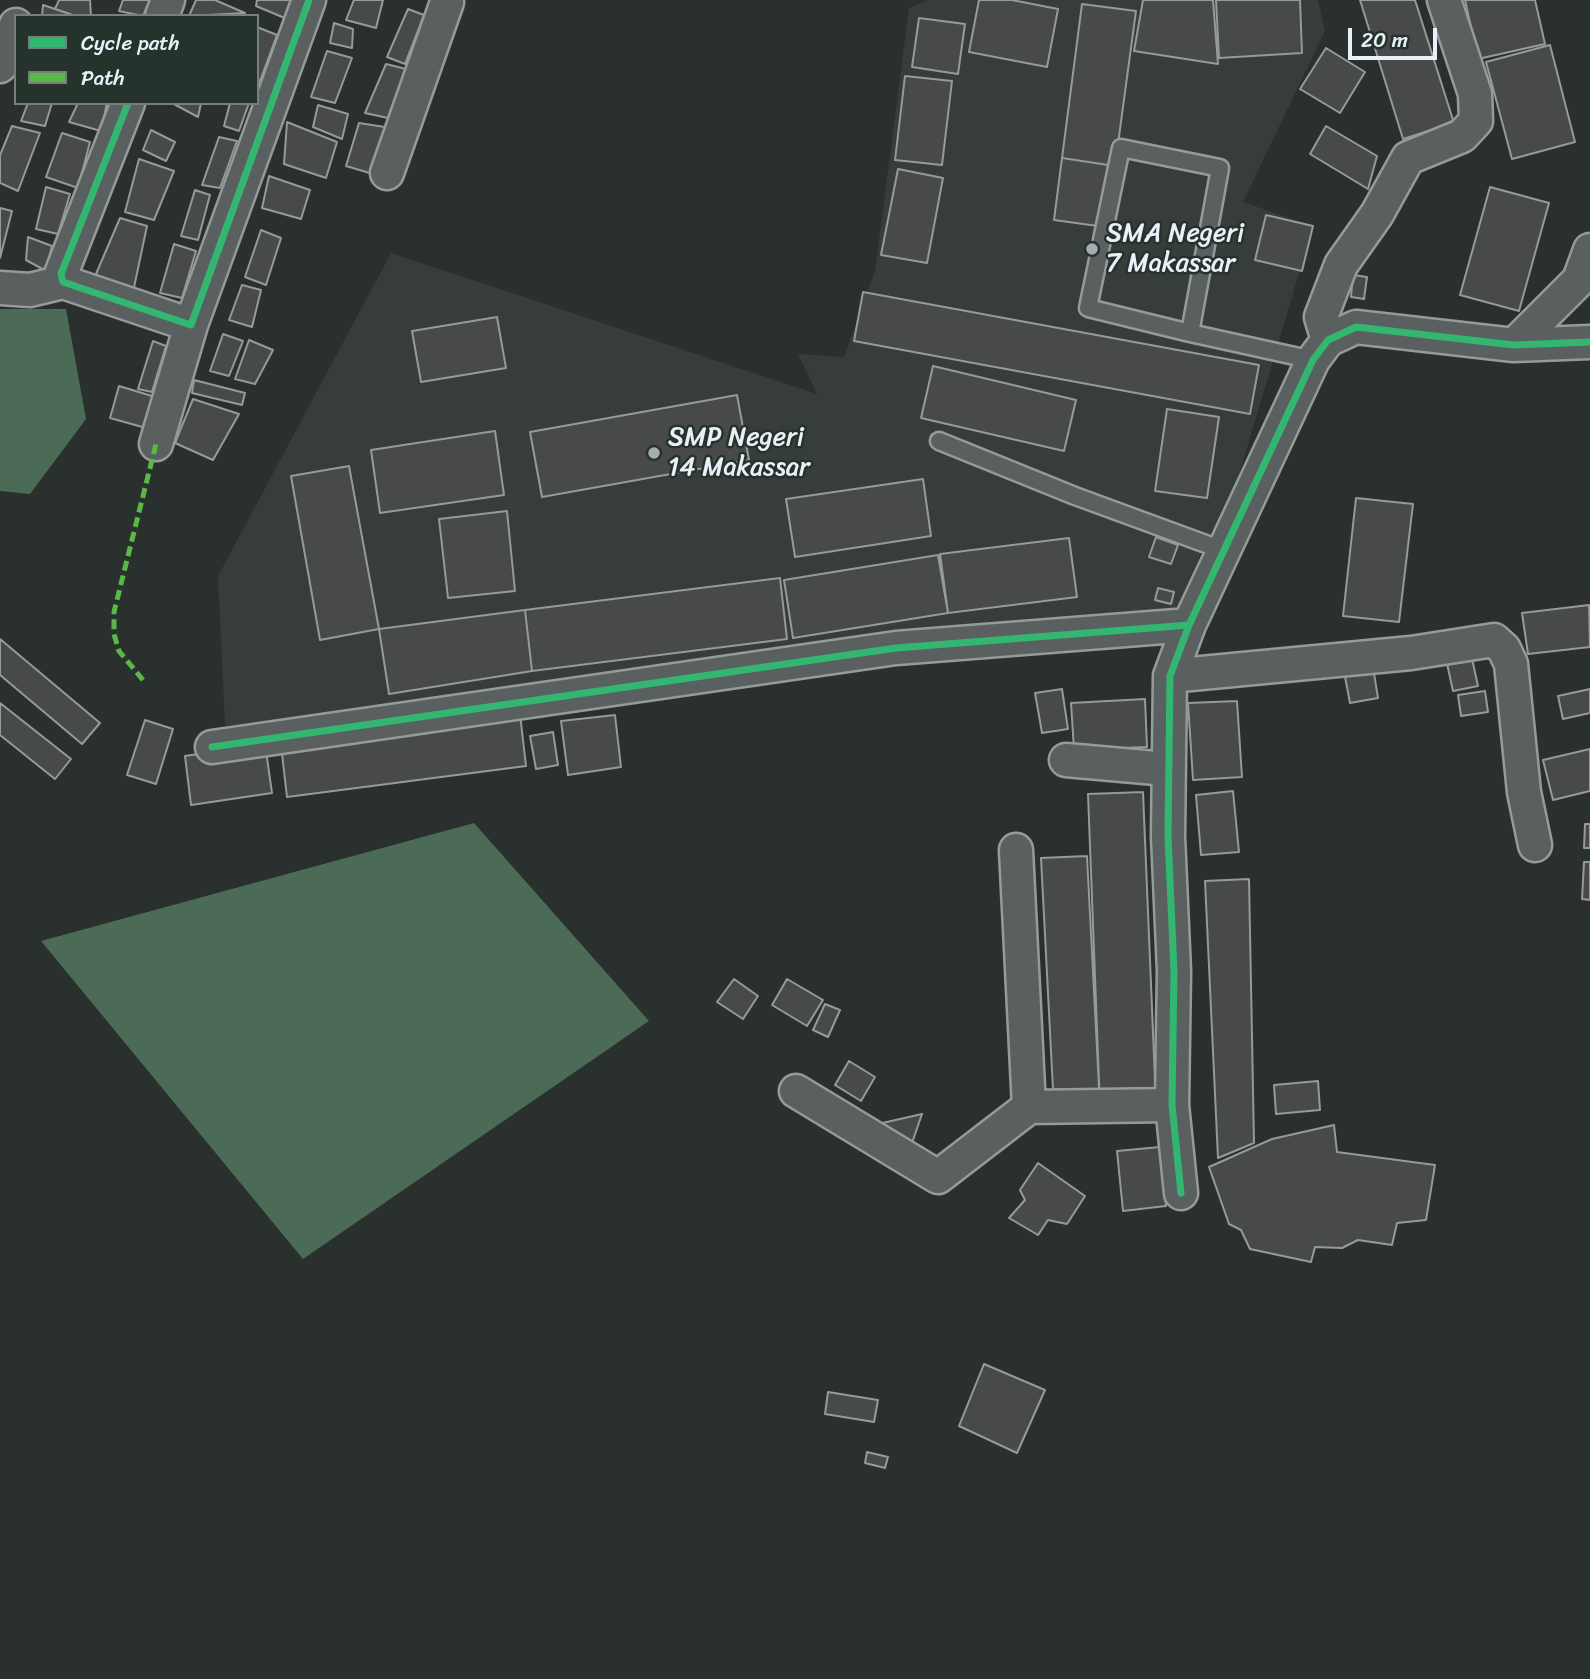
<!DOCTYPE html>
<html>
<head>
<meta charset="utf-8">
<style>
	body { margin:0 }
	#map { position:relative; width:1590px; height:1679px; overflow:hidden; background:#29302d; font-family:Sriracha,sans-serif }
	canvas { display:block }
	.legend { position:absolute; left:14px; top:14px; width:245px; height:91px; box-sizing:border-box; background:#26332d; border:2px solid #747f7e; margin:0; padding:9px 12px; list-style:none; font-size:21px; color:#e8f1f8 }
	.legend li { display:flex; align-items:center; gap:14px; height:35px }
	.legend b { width:35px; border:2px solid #747f7e }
	.scale { position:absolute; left:1348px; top:28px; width:89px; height:32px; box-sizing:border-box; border:4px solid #e8f1f8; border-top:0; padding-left:9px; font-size:21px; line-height:24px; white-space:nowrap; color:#e8f1f8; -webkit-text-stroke:5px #26332d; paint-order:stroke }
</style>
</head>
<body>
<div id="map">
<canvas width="1590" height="1679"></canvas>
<ul class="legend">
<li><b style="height:9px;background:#33b770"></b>Cycle path</li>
<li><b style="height:9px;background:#58b947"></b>Path</li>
</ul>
<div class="scale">20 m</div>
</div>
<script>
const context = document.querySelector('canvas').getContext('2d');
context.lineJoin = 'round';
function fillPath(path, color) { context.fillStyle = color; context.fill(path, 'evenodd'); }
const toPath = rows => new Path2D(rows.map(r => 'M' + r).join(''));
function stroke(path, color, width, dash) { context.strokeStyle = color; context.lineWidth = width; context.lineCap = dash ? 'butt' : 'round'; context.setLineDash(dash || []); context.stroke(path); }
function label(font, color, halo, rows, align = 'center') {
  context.font = font + ' Sriracha,sans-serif'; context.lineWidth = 5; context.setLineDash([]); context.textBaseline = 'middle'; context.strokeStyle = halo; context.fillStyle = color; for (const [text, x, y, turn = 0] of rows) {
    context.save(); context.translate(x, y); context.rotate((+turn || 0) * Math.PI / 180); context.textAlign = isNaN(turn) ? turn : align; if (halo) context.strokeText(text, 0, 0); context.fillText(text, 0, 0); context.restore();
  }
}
const built = toPath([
	[927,0,1318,0,1325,31,1243,202,1313,226,1228,512,1203,543,1185,609,225,726,218,576,391,253,817,394,798,354,844,357,875,271,909,8]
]);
const green = toPath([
	[0,309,66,309,86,419,30,494,0,491],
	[474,823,649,1021,303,1259,41,941]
]);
const building = toPath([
	[59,0,90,0,91,16,76,16,55,9,59,0],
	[123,0,150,0,143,16,119,11,123,0],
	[196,0,215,0,245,13,189,16,196,0],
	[257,0,295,0,287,19,256,6,257,0],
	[354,0,383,0,376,28,346,20,354,0],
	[979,0,1012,0,1058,9,1047,67,969,52,979,0],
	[1143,0,1213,0,1218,64,1134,51,1143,0],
	[1216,0,1300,0,1302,53,1219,58,1216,0],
	[1360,0,1415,0,1454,123,1403,139,1360,0],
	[1465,0,1535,0,1545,44,1478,59,1465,0],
	[1082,4,1136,11,1115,166,1062,158,1082,4],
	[43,5,76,16,42,16,43,5],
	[408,9,424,15,405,64,387,57,408,9],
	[919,18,965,24,958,74,912,67,919,18],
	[334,23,353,29,352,48,330,43,334,23],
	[257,27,277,35,260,81,257,80,257,27],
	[1550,45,1575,142,1512,159,1486,62,1550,45],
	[1326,48,1365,72,1340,113,1300,89,1326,48],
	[327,51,352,58,335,103,311,97,327,51],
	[386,64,406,69,388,118,365,113,386,64],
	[905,76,952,81,942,165,895,160,905,76],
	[28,103,52,103,45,126,21,121,28,103],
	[78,103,107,103,101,131,69,122,78,103],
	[172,103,201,103,198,117,172,103],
	[230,103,249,103,239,131,224,126,230,103],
	[318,105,348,114,342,139,313,127,318,105],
	[287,122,337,142,326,178,284,164,287,122],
	[359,123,385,127,373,174,346,166,359,123],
	[12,126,40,133,18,191,0,183,0,155,12,126],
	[1326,126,1377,156,1368,189,1310,154,1326,126],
	[151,130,175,142,166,161,143,150,151,130],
	[62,133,90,142,78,188,46,177,62,133],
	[219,137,237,141,220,188,202,185,219,137],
	[1062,158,1115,166,1105,227,1054,220,1062,158],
	[139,159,174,171,154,220,125,212,139,159],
	[898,169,943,178,927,263,881,255,898,169],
	[269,176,310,190,301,219,262,208,269,176],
	[46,187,70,194,58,234,36,229,46,187],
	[1490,187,1549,203,1519,311,1460,295,1490,187],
	[195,190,210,195,198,240,181,236,195,190],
	[0,208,12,211,0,258,0,208],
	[1266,215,1313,226,1302,271,1255,260,1266,215],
	[120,218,147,226,132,297,90,288,120,218],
	[261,230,281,238,266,285,245,277,261,230],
	[28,237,52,246,46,271,26,260,28,237],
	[174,244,196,251,182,298,160,293,174,244],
	[1353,275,1367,277,1364,299,1351,297,1353,275],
	[242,285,261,290,252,327,229,320,242,285],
	[863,292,1259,365,1250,414,854,341,863,292],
	[497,317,506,368,421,382,412,331,497,317],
	[223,334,243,341,229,376,210,371,223,334],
	[249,340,273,350,255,384,235,379,249,340],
	[153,341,166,346,152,392,138,389,153,341],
	[933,366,1076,400,1064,451,921,418,933,366],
	[194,380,245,393,242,405,192,393,194,380],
	[119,386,162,399,153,430,110,418,119,386],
	[737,395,749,460,542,497,530,432,737,395],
	[193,399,239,414,213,460,175,443,193,399],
	[1167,409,1219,417,1207,498,1155,491,1167,409],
	[495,431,504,495,380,513,371,450,495,431],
	[349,466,379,629,320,640,291,476,349,466],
	[923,479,931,536,795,557,786,499,923,479],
	[1356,498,1413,504,1399,622,1343,616,1356,498],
	[507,511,515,591,448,598,439,519,507,511],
	[1156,537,1178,545,1171,564,1149,557,1156,537],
	[1069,538,1077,597,948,613,940,554,1069,538],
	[938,555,948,613,793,638,784,580,938,555],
	[780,578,787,639,532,671,525,610,780,578],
	[1158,588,1174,592,1171,604,1155,600,1158,588],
	[1589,605,1590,647,1528,654,1522,613,1589,605],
	[525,610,532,671,389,694,379,629,525,610],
	[0,639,100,723,82,744,0,675,0,639],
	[1471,654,1478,686,1453,691,1446,659,1471,654],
	[1372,661,1378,698,1350,703,1343,666,1372,661],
	[1062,689,1068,729,1042,733,1035,693,1062,689],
	[1590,689,1590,713,1563,719,1558,696,1590,689],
	[1485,691,1488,712,1461,716,1458,695,1485,691],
	[1145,699,1147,747,1074,750,1071,703,1145,699],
	[1237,701,1242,777,1193,780,1188,703,1237,701],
	[0,703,71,759,55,779,0,735,0,703],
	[520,714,526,766,287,797,281,745,520,714],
	[615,715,621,767,568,775,561,721,615,715],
	[145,720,173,729,156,784,127,775,145,720],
	[553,732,558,765,536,769,530,736,553,732],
	[265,744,272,793,191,805,185,756,265,744],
	[1590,749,1590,791,1553,800,1543,760,1590,749],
	[1233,791,1239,852,1201,855,1196,795,1233,791],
	[1143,792,1156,1104,1100,1107,1088,794,1143,792],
	[1585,824,1590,824,1590,848,1584,848,1585,824],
	[1087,856,1100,1107,1054,1109,1041,858,1087,856],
	[1584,862,1590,862,1590,900,1582,899,1584,862],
	[1249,879,1254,1143,1218,1158,1205,881,1249,879],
	[734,979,758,996,743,1019,717,1002,734,979],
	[787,979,823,1000,807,1026,772,1005,787,979],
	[825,1004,840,1010,828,1037,813,1030,825,1004],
	[849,1061,875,1077,861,1101,835,1085,849,1061],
	[1318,1081,1320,1110,1276,1114,1274,1085,1318,1081],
	[922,1114,912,1143,878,1124,922,1114],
	[1334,1125,1337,1152,1435,1165,1426,1220,1397,1223,1392,1245,1358,1240,1342,1248,1315,1247,1311,1262,1250,1249,1241,1230,1229,1224,1209,1167,1272,1139,1334,1125],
	[1160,1147,1166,1206,1123,1211,1117,1151,1160,1147],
	[1038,1163,1085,1196,1067,1224,1048,1220,1038,1235,1009,1218,1025,1200,1020,1190,1038,1163],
	[984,1364,1045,1390,1017,1453,959,1426,984,1364],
	[828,1392,878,1400,874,1422,825,1414,828,1392],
	[867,1452,888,1457,885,1468,865,1463,867,1452]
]);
const service = toPath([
	[1190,333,1220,168,1121,148,1088,308,1190,333,1313,360],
	[939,441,1075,496,1225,551]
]);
const minor = toPath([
	[162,16,168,0],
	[0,66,16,25],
	[128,103,61,274,63,282,191,325,309,0],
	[387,173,447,2],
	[0,288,30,290,63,282],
	[1328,340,1321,317,1341,265,1377,214,1408,158,1462,136,1476,121,1475,94,1444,0],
	[1514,345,1579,280,1590,250],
	[156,444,191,325],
	[1170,676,1411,653,1494,640,1504,649,1511,664,1524,792,1535,845],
	[212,747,896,648,1189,625],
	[1066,760,1167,769],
	[1016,850,1029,1107],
	[796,1091,938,1177,1029,1107,1172,1105],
	[1181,1193,1172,1105,1174,971,1168,836,1170,676,1189,625,1313,360,1328,340,1356,327,1514,345,1590,342]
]);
const quiet = toPath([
	[143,680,119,651,114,634,114,612,156,444]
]);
const cycleway = toPath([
	[128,103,61,274,63,282,191,325,309,0],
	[212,747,896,648,1189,625],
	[1181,1193,1172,1105,1174,971,1168,836,1170,676,1189,625,1313,360,1328,340,1356,327,1514,345,1590,342]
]);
const markers = [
	[1092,249,7,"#a5adb1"],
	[654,453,7,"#a5adb1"]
];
const poiNames = [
	["SMA Negeri",1106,234],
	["7 Makassar",1106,264],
	["SMP Negeri",668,438],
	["14 Makassar",668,468]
];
fillPath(built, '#373d3a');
fillPath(green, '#4c6b57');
fillPath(building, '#484a49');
stroke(building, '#959a9a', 2);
stroke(service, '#959a9a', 21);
stroke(minor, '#959a9a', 37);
stroke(service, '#5a6060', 16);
stroke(minor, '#5a6060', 32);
stroke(quiet, '#58b947', 5, [10, 5]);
stroke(cycleway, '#33b770', 7);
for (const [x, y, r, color] of markers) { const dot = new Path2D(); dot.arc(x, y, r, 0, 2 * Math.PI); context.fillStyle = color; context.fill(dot); stroke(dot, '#26332d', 2.5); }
label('26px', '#e8f1f8', '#26332d', poiNames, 'left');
</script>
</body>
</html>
